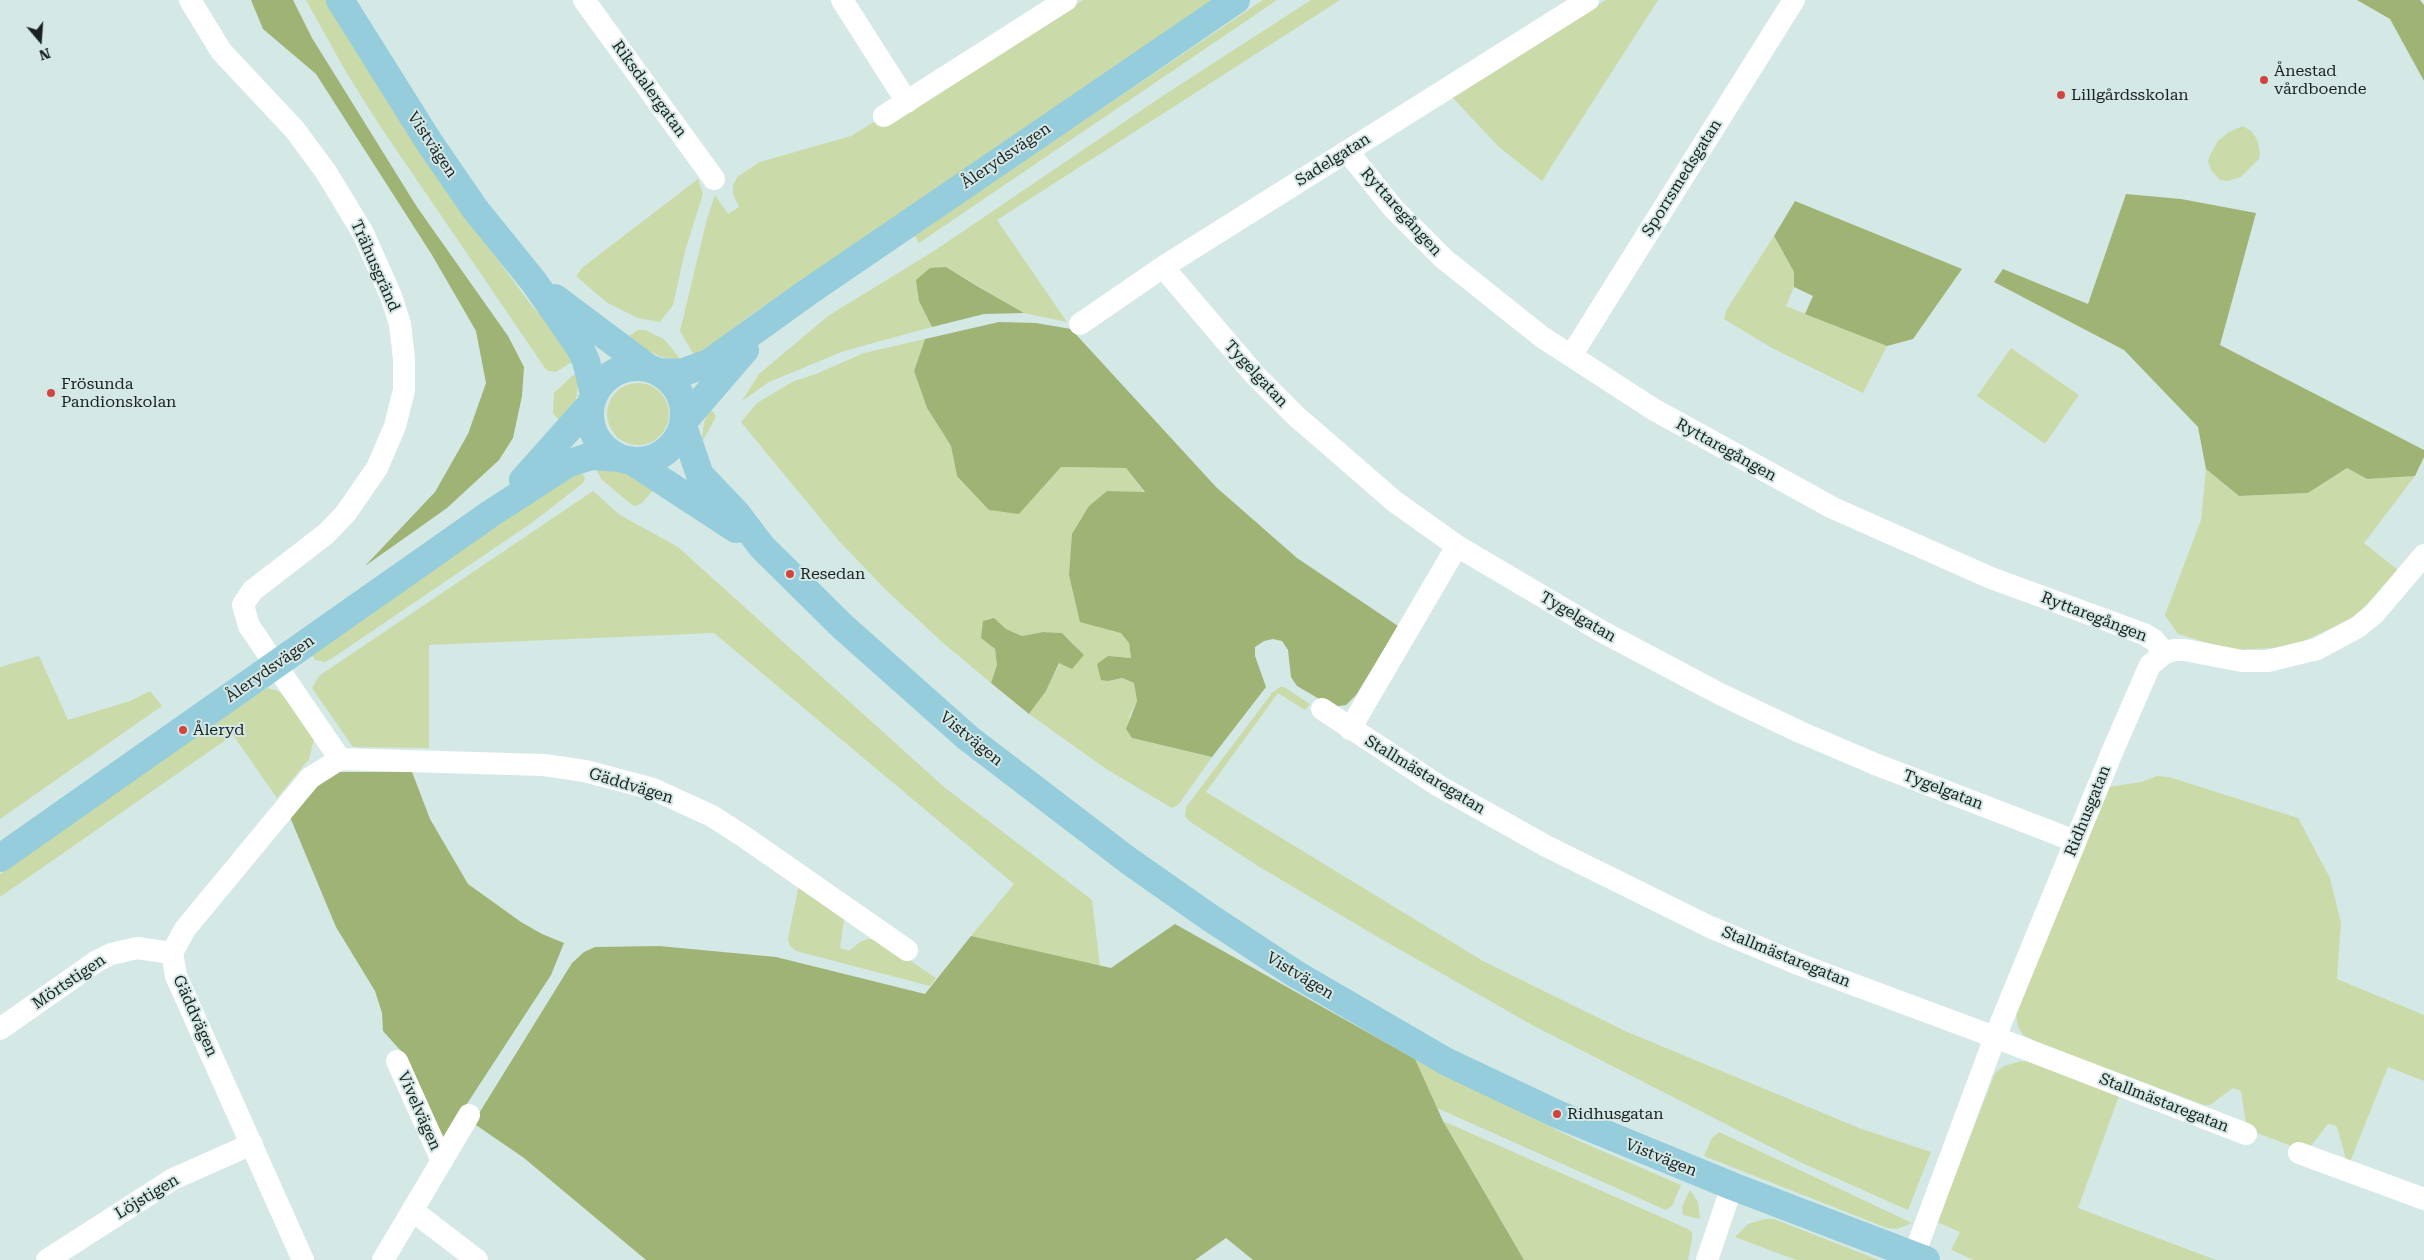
<!DOCTYPE html>
<html>
<head>
<meta charset="utf-8">
<style>
	body { margin:0 }
	#map { position:relative; width:2424px; height:1260px; overflow:hidden; background:#d4e8e6; font-family:"Roboto Serif",serif }
	canvas { display:block }
	.north { position:absolute; left:15px; top:15px; width:50px; height:50px; -webkit-text-stroke:4px #d4e8e6; paint-order:stroke; rotate:162deg; font-size:14px; font-weight:700; line-height:20px; text-align:center; color:#1a2221 }
	.north::after { content:''; display:block; margin:auto; width:18px; height:22px; background:#1a2221; clip-path:polygon(50% 0,100% 100%,50% 72%,0 100%) }
</style>
</head>
<body>
<div id="map">
<canvas width="2424" height="1260"></canvas>
<div class="north">N</div>
</div>
<script>
const context = document.querySelector('canvas').getContext('2d');
context.lineJoin = 'round';
function fillPath(path, color) { context.fillStyle = color; context.fill(path, 'evenodd'); }
const toPath = rows => new Path2D(rows.map(r => 'M' + r).join(''));
function stroke(path, color, width, dash) { context.strokeStyle = color; context.lineWidth = width; context.lineCap = dash ? 'butt' : 'round'; context.setLineDash(dash || []); context.stroke(path); }
function label(font, color, halo, rows, align = 'center') {
  context.font = font + ' "Roboto Serif",serif'; context.lineWidth = 4; context.setLineDash([]); context.textBaseline = 'middle'; context.strokeStyle = halo; context.fillStyle = color; for (const [text, x, y, turn = 0] of rows) {
    context.save(); context.translate(x, y); context.rotate((+turn || 0) * Math.PI / 180); context.textAlign = isNaN(turn) ? turn : align; if (halo) context.strokeText(text, 0, 0); context.fillText(text, 0, 0); context.restore();
  }
}
const green = toPath([
	[306,0,328,0,455,202,532,306,572,351,575,360,556,372,548,371,545,368,380,126,346,72],
	[1083,0,1214,0,755,312,695,357,680,331,707,219,715,195,728,214,739,207,733,194,733,186,737,177,760,162,851,136,874,122,885,126],
	[1263,0,1277,0,919,243,914,235],
	[1311,0,1340,0,997,220,1067,322,1024,313,946,267,919,301,932,327,844,351,769,382,742,401,759,374,828,316,934,251,1161,97],
	[1606,0,1658,0,1542,181,1499,147,1452,97],
	[2243,126,2251,131,2257,139,2260,153,2259,159,2241,177,2228,181,2220,180,2211,170,2208,161,2210,155,2218,141,2229,132],
	[698,179,703,194,685,251,673,305,660,322,638,318,606,302,576,276,583,267],
	[1774,236,1794,272,1794,287,1786,306,1887,346,1863,393,1772,348,1724,319,1727,309],
	[638,330,645,330,664,339,681,360,661,357,624,339],
	[925,339,914,371,927,408,951,446,957,476,1019,514,1061,467,1126,468,1145,493,1107,491,1122,633,1129,643,1131,658,1108,656,1108,681,1122,678,1134,683,1137,701,1129,717,1132,738,1212,757,1179,804,1172,808,1106,769,1029,714,1046,691,1060,663,1084,656,1072,642,1062,633,1043,632,1022,636,1006,629,994,618,981,638,995,649,997,665,991,683,942,642,886,590,839,541,741,422,757,403,794,381,816,374,864,353],
	[2011,348,2079,395,2045,444,1977,396],
	[579,373,577,396,573,406,560,422,553,413,554,393,572,376],
	'607 414a31 31 0 1 1 62 0a31 31 0 1 1-62 0Z',
	[710,407,716,417,701,444,704,423],
	[594,464,632,475,655,488,642,503,635,506,631,504,601,479],
	[579,468,585,478,583,483,533,522,331,659,325,662,315,660,312,655],
	[2347,468,2367,479,2415,476,2364,543,2398,570,2355,617,2291,647,2232,650,2178,634,2165,615,2201,520,2206,469,2239,496,2308,493],
	[593,491,620,515,678,547,944,787,1092,900,1100,966,971,936,1014,884,714,633,429,645,429,748,353,747,312,688,319,676],
	[39,656,68,720,130,701,150,691,162,706,0,819,0,667],
	[1280,687,1284,687,1310,704,1305,710,1278,693,1206,792,1483,961,1625,1031,1859,1128,1931,1152,1908,1210,1800,1162,1534,1026,1376,936,1258,866,1189,821,1185,816,1186,807,1272,693],
	[268,688,278,691,289,700,314,739,309,759,277,798,233,735,0,897,0,874,261,691],
	[2157,776,2169,777,2298,818,2330,878,2341,923,2337,979,2424,1015,2424,1081,2388,1067,2350,1162,2346,1159,2337,1127,2334,1125,2328,1124,2309,1148,2299,1149,2252,1131,2246,1124,2241,1091,2233,1088,2210,1105,2204,1105,2037,1042,2023,1035,2018,1026,2016,1015,2108,787,2141,782],
	[799,884,839,914,844,920,840,948,849,951,860,942,868,939,879,940,936,978,930,986,796,951,790,946,788,939],
	[1415,1059,1577,1140,1681,1185,1672,1206,1666,1210,1659,1207,1437,1108],
	[2021,1061,2031,1062,2119,1096,2078,1208,2216,1260,1974,1260,1951,1250,1960,1232,1937,1222,1995,1073,2004,1066],
	[1443,1121,1688,1229,1692,1233,1692,1239,1688,1260,1524,1260],
	[1719,1132,1912,1223,1897,1229,1887,1228,1704,1156,1712,1138],
	[1690,1190,1698,1202,1700,1219,1683,1215,1682,1207],
	[1765,1219,1774,1219,1879,1260,1796,1260,1735,1237,1748,1224]
]);
const forest = toPath([
	[251,0,293,0,312,38,417,207,508,336,524,367,522,396,513,438,499,460,447,508,365,566,435,492,468,434,486,383,476,331,432,255,316,74,263,29],
	[2357,0,2420,0,2424,5,2424,81,2390,19],
	[2126,194,2181,199,2256,213,2220,345,2424,450,2424,457,2415,476,2367,479,2347,468,2308,493,2239,496,2206,469,2198,427,2124,350,1994,282,2003,269,2088,304],
	[1795,201,1962,269,1913,339,1887,346,1805,314,1813,296,1794,287,1794,272,1774,236],
	[946,267,977,286,1024,313,984,314,932,327,919,301,916,280,930,268],
	[999,322,1036,323,1071,329,1216,487,1297,558,1398,626,1356,695,1346,705,1333,707,1297,686,1291,677,1288,650,1282,641,1273,639,1264,641,1255,647,1255,656,1266,687,1212,757,1132,738,1126,729,1137,701,1134,683,1122,678,1108,681,1101,680,1097,664,1108,656,1131,658,1129,643,1121,633,1080,622,1069,575,1072,534,1089,506,1107,491,1145,492,1126,468,1061,467,1019,514,989,510,957,476,951,446,927,408,914,371,925,339],
	[994,618,1006,629,1022,636,1043,632,1062,633,1084,655,1072,669,1059,663,1046,691,1029,714,991,683,997,665,995,649,981,638,983,621],
	[339,772,412,772,430,819,468,884,521,922,542,934,564,943,551,975,442,1142,401,1051,383,1031,382,1013,375,991,336,927,290,817,324,779],
	[1175,924,1415,1059,1443,1121,1524,1260,1253,1260,1226,1238,1195,1260,646,1260,524,1158,473,1123,572,963,584,952,595,947,659,946,776,957,925,994,971,936,1111,968]
]);
const minor = toPath([
	[190,0,221,51,295,130,326,172,363,233,391,296,400,324,404,359,404,390,395,426,377,468,346,513,327,533,252,591,243,605,249,626,340,759],
	[584,0,714,179],
	[842,0,907,102],
	[884,116,1066,0],
	[1348,152,1394,209,1444,259,1542,337,1653,409,1833,508,1991,578,2144,634,2154,640,2165,653],
	[1163,267,1255,375,1296,416,1394,501,1457,546,1601,631,1720,694,1800,732,1875,764,2075,841],
	[1080,324,1163,267,1588,0],
	[1571,356,1794,0],
	[1322,709,1439,786,1546,846,1710,927,1801,965,1984,1033,2246,1134],
	[1350,729,1457,546],
	[0,1029,97,961,111,954,137,948,172,953],
	[397,1061,442,1161],
	[2299,1153,2424,1199],
	[413,1211,477,1260],
	[1914,1255,1995,1037,2113,750,2150,665,2165,653,2174,650,2185,650,2242,661,2268,661,2317,649,2358,627,2375,613,2424,555],
	[47,1260,173,1179,252,1144],
	[303,1260,176,976,172,953,185,929,310,778,340,759,544,765,585,771,653,789,712,816,743,836,907,950],
	[383,1260,469,1115],
	[1707,1260,1732,1186]
]);
const major = toPath([
	[340,0,429,142,475,209,534,282,580,348,586,361,594,394],
	[555,298,647,367],
	'590 414a47 47 0 1 1 94 0a47 47 0 1 1-94 0Z',
	[660,372,681,373,709,363,808,292,1236,0],
	[684,421,745,350],
	[683,426,700,475,737,514,762,547,842,626,968,738,1129,861,1209,917,1294,973,1447,1062,1557,1114,1732,1186,1926,1260],
	[632,461,736,529],
	[523,480,591,404],
	[0,858,490,514,567,464,591,456,620,458]
]);
const markers = [
	[2264,80,5,"#d3443f"],
	[2061,95,5,"#d3443f"],
	[51,393,5,"#d3443f"],
	[790,574,5,"#d3443f"],
	[183,730,5,"#d3443f"],
	[1557,1114,5,"#d3443f"]
];
const poiNames = [
	["Ånestad",2274,71],
	["vårdboende",2274,89],
	["Lillgårdsskolan",2071,95],
	["Frösunda",61,384],
	["Pandionskolan",61,402],
	["Resedan",800,574],
	["Åleryd",193,730],
	["Ridhusgatan",1567,1114]
];
const streetNames = [
	["Riksdalergatan",649,89,54],
	["Vistvägen",432,145,56],
	["Ålerydsvägen",1006,156,-34],
	["Sadelgatan",1333,160,-32],
	["Sporrsmedsgatan",1682,178,-58],
	["Ryttaregången",1401,212,48],
	["Trähusgränd",375,266,66],
	["Tygelgatan",1256,374,47],
	["Ryttaregången",1726,450,29],
	["Tygelgatan",1578,617,30],
	["Ryttaregången",2094,617,21],
	["Ålerydsvägen",270,669,-35],
	["Vistvägen",971,739,39],
	["Stallmästaregatan",1425,775,31],
	["Gäddvägen",631,786,17],
	["Tygelgatan",1943,790,21],
	["Ridhusgatan",2088,811,-68],
	["Stallmästaregatan",1786,957,22],
	["Vistvägen",1300,976,31],
	["Mörtstigen",69,982,-34],
	["Gäddvägen",195,1016,66],
	["Stallmästaregatan",2164,1103,21],
	["Vivelvägen",419,1111,66],
	["Vistvägen",1661,1158,22],
	["Löjstigen",147,1197,-31]
];
fillPath(green, '#cadba9');
fillPath(forest, '#9fb375');
stroke(minor, '#fff', 22);
stroke(major, '#96cddc', 28);
for (const [x, y, r, color] of markers) { const dot = new Path2D(); dot.arc(x, y, r, 0, 2 * Math.PI); context.fillStyle = color; context.fill(dot); stroke(dot, '#d4e8e6', 2); }
label('16px', '#1a2221', '#d4e8e6', poiNames, 'left');
label('16px', '#1a2221', '#d4e8e6', streetNames);
</script>
</body>
</html>
